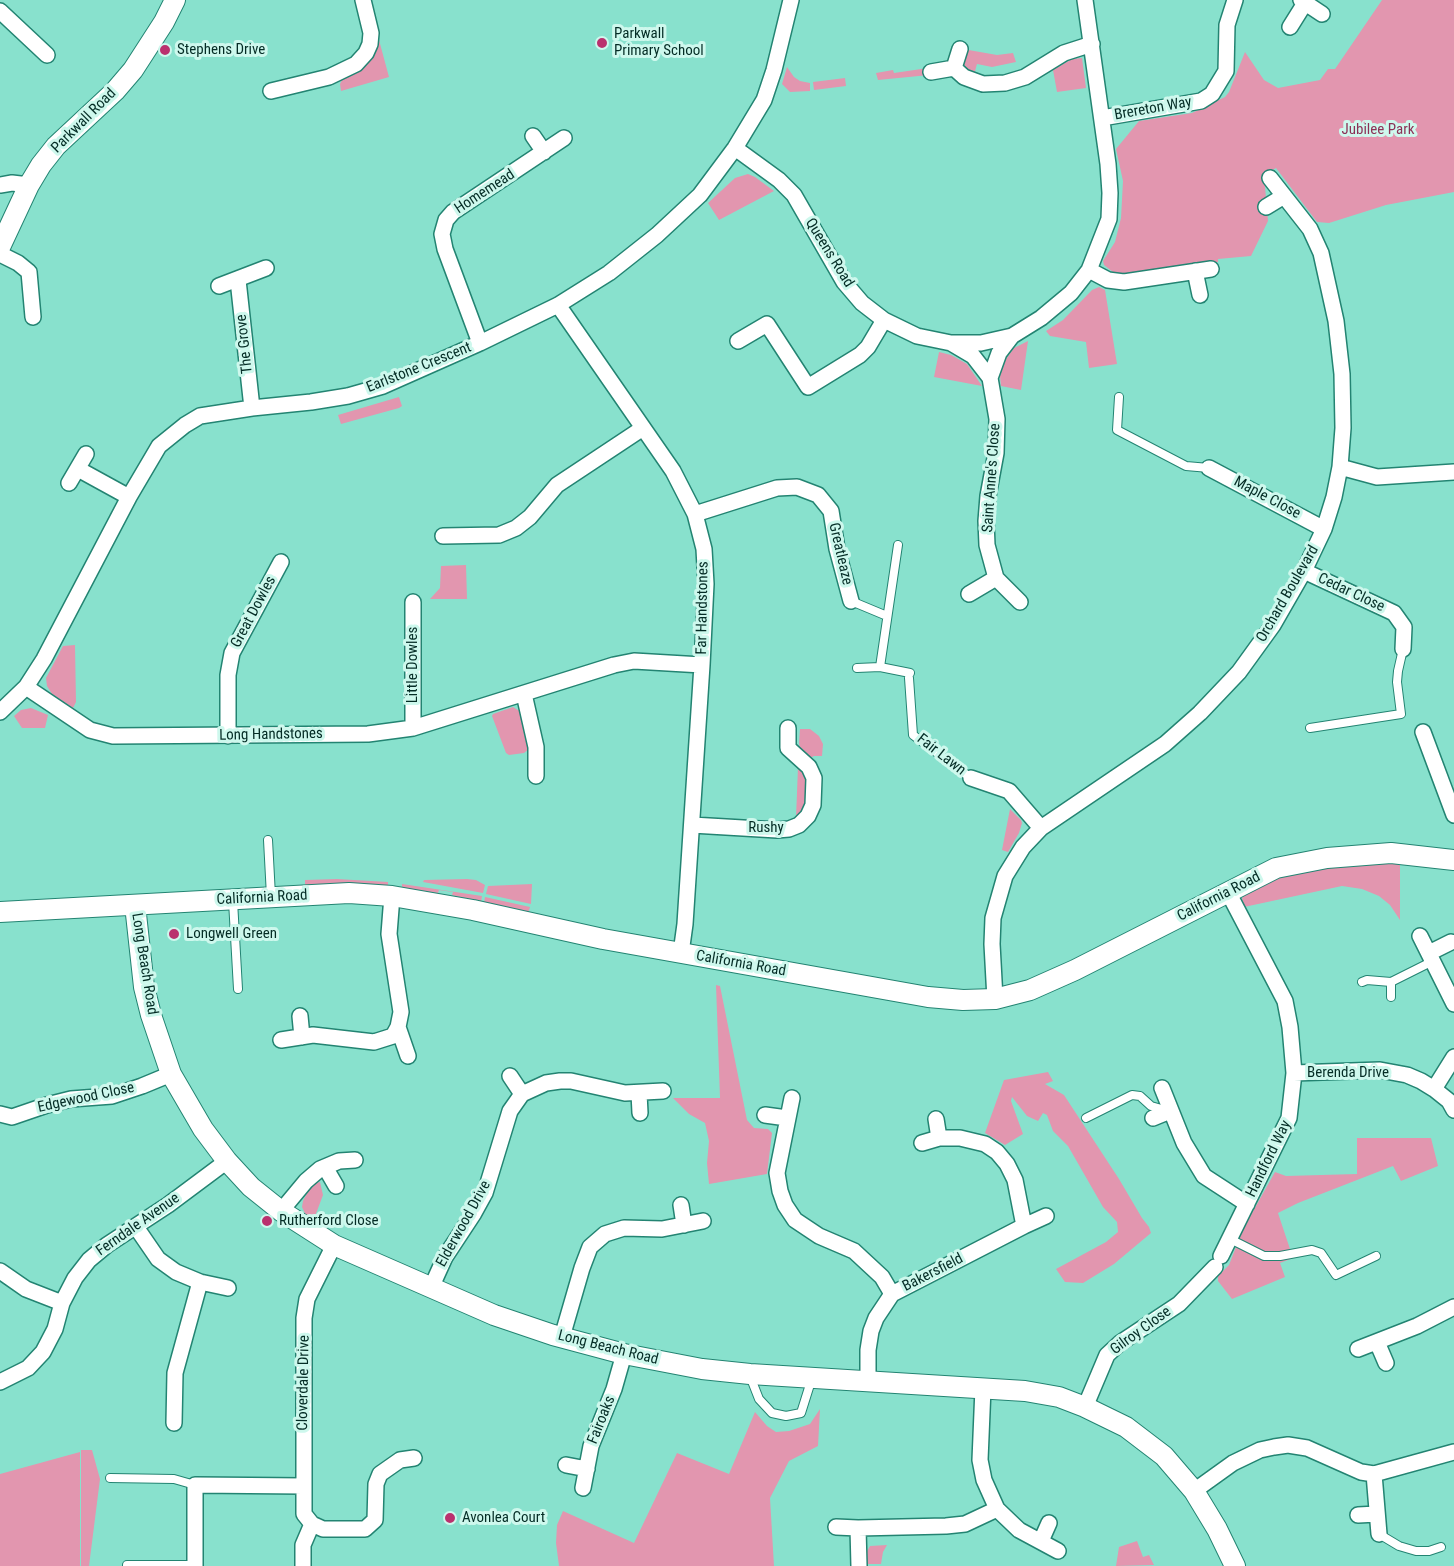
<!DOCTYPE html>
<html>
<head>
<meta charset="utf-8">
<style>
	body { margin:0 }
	canvas { display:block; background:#88e1cd }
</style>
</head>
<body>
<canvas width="1454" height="1566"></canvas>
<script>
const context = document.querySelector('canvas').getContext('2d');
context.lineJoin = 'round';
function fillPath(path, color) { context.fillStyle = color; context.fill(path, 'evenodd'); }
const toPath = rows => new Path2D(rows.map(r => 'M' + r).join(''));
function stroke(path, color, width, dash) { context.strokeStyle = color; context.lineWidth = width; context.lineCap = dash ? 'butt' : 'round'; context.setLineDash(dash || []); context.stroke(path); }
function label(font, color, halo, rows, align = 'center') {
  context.font = font + ' "Roboto Condensed",sans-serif'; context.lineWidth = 6; context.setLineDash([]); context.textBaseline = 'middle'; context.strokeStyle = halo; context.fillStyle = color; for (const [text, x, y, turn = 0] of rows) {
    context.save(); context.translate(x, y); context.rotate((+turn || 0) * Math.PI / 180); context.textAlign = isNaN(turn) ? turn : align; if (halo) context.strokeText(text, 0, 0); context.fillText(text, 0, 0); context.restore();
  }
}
const green = toPath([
	[1382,0,1454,0,1454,192,1386,205,1329,223,1317,222,1276,168,1264,175,1268,221,1251,256,1218,259,1218,262,1118,276,1104,265,1103,261,1115,242,1121,218,1123,181,1116,149,1139,121,1192,113,1225,97,1229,92,1245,52,1264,80,1278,88,1320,80,1328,69,1335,69],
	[379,40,389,77,341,91,340,84,343,78,367,63,373,56],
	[963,49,997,55,1013,53,1016,62,992,67,977,64,974,75,963,64],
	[1082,58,1086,88,1057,92,1053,70,1072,59],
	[787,67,794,77,800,81,810,83,810,91,790,92,782,84],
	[928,68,929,75,878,80,876,73,893,70,894,73],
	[845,78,846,86,814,90,813,82],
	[748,174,755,177,774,191,719,220,708,203,735,178],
	[1099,287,1105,290,1117,364,1089,368,1086,342,1050,336,1046,331,1063,320,1092,290],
	[1028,341,1021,390,1001,386,1000,376,1006,359,1014,348],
	[939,352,951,355,967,364,982,386,934,377],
	[399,397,402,406,399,408,341,424,338,415],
	[466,565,467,599,430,599,440,588,441,566],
	[75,645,76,702,73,708,52,694,47,686,46,678,63,646],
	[513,707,521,712,529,749,524,753,509,755,506,753,492,716,493,714],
	[31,708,48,715,45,728,22,728,14,716,21,710],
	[800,729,810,729,819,736,823,744,822,756,814,756,810,758,801,752,799,743],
	[798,767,802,769,807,778,807,800,804,809,796,818],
	[1010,809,1021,820,1022,823,1019,833,1008,852,1002,850],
	[1400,860,1400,920,1390,905,1379,896,1362,889,1342,886,1244,907,1242,898,1252,885,1314,865],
	[337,879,388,882,388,886,305,889,305,880],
	[467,879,476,880,485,885,483,893,423,882,424,880],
	[402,884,482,896,481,902,452,895,453,892,439,890,438,893,402,888],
	[532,884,531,904,486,894,488,886],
	[485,897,530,907,528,913,484,903],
	[716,985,720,986,747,1120,754,1128,768,1129,772,1133,767,1174,709,1184,707,1163,709,1141,705,1123,689,1114,673,1098,720,1098],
	[1048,1072,1053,1081,1045,1084,1064,1095,1119,1179,1142,1218,1149,1227,1151,1233,1114,1264,1083,1283,1065,1282,1056,1269,1106,1242,1118,1232,1117,1222,1103,1207,1068,1146,1053,1131,1047,1115,1043,1113,1038,1121,1027,1116,1012,1097,1011,1101,1023,1134,1005,1145,985,1133,1004,1080],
	[1357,1138,1431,1138,1438,1166,1401,1181,1393,1166,1298,1203,1278,1213,1293,1258,1280,1263,1285,1277,1232,1299,1218,1281,1218,1276,1229,1265,1243,1229,1275,1172,1286,1176,1357,1174],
	[320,1182,323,1195,314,1219,309,1222,302,1207,303,1201,310,1187,315,1183],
	[820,1409,818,1446,789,1461,770,1498,774,1566,559,1566,556,1543,557,1525,563,1511,634,1543,677,1453,729,1474,755,1412,767,1426,776,1432,789,1431,810,1424],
	[81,1450,92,1450,100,1479,89,1566,81,1566],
	[80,1452,80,1566,0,1566,0,1474],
	[1137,1541,1143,1557,1149,1555,1154,1565,1116,1566,1119,1547],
	[887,1545,883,1552,881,1564,867,1564,866,1553,870,1546]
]);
const service = toPath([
	[1119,397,1117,430,1186,466,1209,468],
	[851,601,887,616],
	[880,667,898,545],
	[857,668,880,667,910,673],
	[909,678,913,735,971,778],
	[1310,728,1401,714,1397,682,1398,671,1403,649],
	[268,840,271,896],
	[233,901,238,989],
	[1362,982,1367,980,1391,982],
	[1391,997,1391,982,1433,961],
	[1086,1118,1132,1095,1140,1096,1151,1106,1165,1110],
	[1230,1239,1264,1256,1280,1256,1312,1250,1321,1253,1336,1275,1376,1256],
	[750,1376,759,1399,772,1413,786,1416,801,1413,812,1378],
	[110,1478,174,1479,195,1485],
	[1379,1534,1399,1546,1416,1551,1429,1551,1441,1547],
	[127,1565,195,1565]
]);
const minor = toPath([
	[1301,0,1322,14],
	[0,11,47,55],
	[1290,27,1305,3],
	[954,68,964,77,983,84,1005,83,1025,77,1064,53,1092,44],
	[931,72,954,68,960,49],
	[271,91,329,77,356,64,366,53,370,44,371,33,363,0],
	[1102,118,1201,101,1212,94,1226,71,1227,25,1235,0],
	[533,136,544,152],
	[735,148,779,180,794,195,844,282,862,303,884,320,917,336,951,343,981,343,1012,336,1041,318,1071,293,1089,270,1109,219,1110,193,1108,164,1085,0],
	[0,185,12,183,29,185],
	[1266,207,1284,196],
	[0,254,18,263,29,272,33,317],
	[1089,270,1108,280,1124,282,1211,269],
	[1195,271,1200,295],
	[238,280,252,408],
	[219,286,266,268],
	[558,305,673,471,695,514,704,549,706,584,702,665,685,924,681,953],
	[738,341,767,324,808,387,860,355,868,347,884,320],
	[480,343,445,249,442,234,446,220,453,212,564,138],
	[951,343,973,356,990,378],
	[1340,467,1377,477,1454,472],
	[1209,468,1324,529],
	[78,469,129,497],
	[69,483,86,454],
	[695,514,777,488,797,487,818,495,831,511,837,549,851,601],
	[443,536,499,535,516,528,530,517,557,485,643,428],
	[1304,571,1394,613,1404,627,1403,649],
	[996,578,987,545,986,521,988,496,996,453,997,419,990,378,999,353,1012,336],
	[969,594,996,578,1020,602],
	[413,602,413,728],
	[26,687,90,730,113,736,368,734,413,728,614,665,634,661,702,665],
	[524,694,536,747,536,776],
	[0,712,26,687,44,659,129,497,159,446,185,425,200,416,252,408,311,402,348,396,383,386,480,343,558,305,609,273,657,235,700,195,735,148,764,100,774,70,791,0],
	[1423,732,1454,815],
	[228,736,228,675,232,653,281,562],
	[971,778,1009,791,1041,828],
	[692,825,777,830,789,829,799,825,808,816,813,805,814,778,809,767,788,748,788,728],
	[1420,936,1454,1004],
	[1429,953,1451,942],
	[995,999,992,944,993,918,1005,876,1023,847,1041,828,1165,744,1200,713,1239,672,1273,625,1304,571,1324,529,1334,497,1340,467,1343,428,1342,374,1336,321,1321,253,1310,229,1270,178],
	[300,1016,302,1037],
	[398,1027,408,1056],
	[281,1040,313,1035,374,1042,393,1036,398,1027,401,1012,389,934,392,896],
	[1294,1073,1380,1070,1407,1075,1421,1081,1434,1089,1449,1101,1454,1110],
	[510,1076,522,1094],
	[1162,1088,1184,1143,1204,1176,1247,1204],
	[1434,1089,1454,1057],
	[639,1093,640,1113],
	[792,1098,777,1173,780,1191,785,1205,795,1220,819,1236,854,1251,882,1277,892,1294],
	[0,1114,12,1117,47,1105,71,1099,112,1096,142,1086,171,1074],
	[765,1115,787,1118],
	[1153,1118,1170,1111],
	[936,1119,939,1138],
	[325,1167,336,1186],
	[681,1205,684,1225],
	[281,1211,306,1181,320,1169,339,1161,355,1160],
	[1024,1226,1046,1216],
	[136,1227,158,1259,176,1272,200,1282,228,1288],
	[334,1245,307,1299,304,1318,304,1514,312,1524,323,1529,365,1529,375,1520,376,1484,380,1474,400,1460,414,1458],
	[1221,1256,1289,1118,1294,1073,1290,1027,1285,1001,1228,892],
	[0,1271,26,1289,62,1303],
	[431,1288,445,1257,474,1213,485,1193,510,1111,522,1094,546,1083,560,1081,571,1081,625,1093,663,1091],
	[562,1337,582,1268,590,1247,605,1234,624,1228,662,1229,703,1221],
	[1377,1342,1386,1363],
	[1358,1349,1417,1326,1454,1307],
	[0,1382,28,1368,43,1352,55,1329,62,1303,75,1278,89,1260,107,1245,168,1205,227,1161],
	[868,1382,868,1350,871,1331,876,1318,892,1294,1024,1226,1015,1180,1007,1164,997,1152,985,1144,960,1138,939,1138,922,1143],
	[983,1388,980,1460,984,1480,997,1509,1019,1530,1058,1551],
	[1085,1407,1107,1355,1120,1343,1179,1304,1215,1267],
	[174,1423,175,1373,200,1282],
	[566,1465,587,1469],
	[1374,1474,1379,1534],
	[583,1488,591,1446,614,1389,624,1354],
	[1194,1491,1233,1463,1260,1450,1274,1447,1288,1445,1307,1448,1361,1472,1374,1474,1454,1452],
	[1358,1515,1377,1514],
	[836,1527,858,1528],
	[1041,1541,1049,1523],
	[195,1566,195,1485,304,1486],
	[303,1566,303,1545,312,1524],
	[859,1566,858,1528,946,1526,965,1524,997,1509]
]);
const tertiary = toPath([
	[0,247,29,185,41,165,56,146,115,91,133,70,164,22,175,0],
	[135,905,144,987,151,1015,171,1074,203,1129,227,1161,251,1187,281,1211,334,1245,494,1315,553,1335,624,1354,702,1369,750,1374,1025,1391,1059,1397,1085,1407,1126,1427,1164,1456,1194,1491,1217,1529,1235,1566],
	[0,912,349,893,392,896,473,910,603,939,928,997,963,1000,995,999,1030,990,1075,970,1276,868,1327,858,1391,853,1454,860]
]);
const markers = [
	[602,43,6,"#ba316e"],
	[165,50,6,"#ba316e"],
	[174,934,6,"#ba316e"],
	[267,1221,6,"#ba316e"],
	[450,1518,6,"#ba316e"]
];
const poiNames = [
	["Parkwall",614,34],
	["Primary School",614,51],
	["Stephens Drive",177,50],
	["Longwell Green",186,934],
	["Rutherford Close",279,1221],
	["Avonlea Court",462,1518]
];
const streetNames = [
	["Brereton Way",1153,109,-10],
	["Parkwall Road",84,121,-45],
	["Homemead",485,192,-33],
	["Queens Road",829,253,58],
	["The Grove",245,344,-96],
	["Earlstone Crescent",419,368,-22],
	["Saint Anne's Close",992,478,-86],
	["Maple Close",1267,498,28],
	["Greatleaze",840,554,77],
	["Cedar Close",1351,593,25],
	["Orchard Boulevard",1288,594,-60],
	["Far Handstones",703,608,-89],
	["Great Dowles",254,612,-62],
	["Little Dowles",413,665,-90],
	["Long Handstones",271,735,-1],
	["Fair Lawn",941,755,38],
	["Rushy",766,828],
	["California Road",1219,897,-27],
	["California Road",262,898,-3],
	["Long Beach Road",144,964,81],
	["California Road",741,964,10],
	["Berenda Drive",1348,1073],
	["Edgewood Close",86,1098,-12],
	["Handford Way",1269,1159,-64],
	["Elderwood Drive",464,1224,-61],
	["Ferndale Avenue",138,1225,-35],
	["Bakersfield",933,1273,-27],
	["Gilroy Close",1141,1331,-36],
	["Long Beach Road",608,1348,14],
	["Cloverdale Drive",304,1383,-89],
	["Fairoaks",602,1420,-68]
];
const parkNames = [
	["Jubilee Park",1378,130]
];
fillPath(green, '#e296af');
stroke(service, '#238472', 10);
stroke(minor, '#238472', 18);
stroke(tertiary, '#238472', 22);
stroke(service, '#fff', 8);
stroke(minor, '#fff', 15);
stroke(tertiary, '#fff', 20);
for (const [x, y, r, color] of markers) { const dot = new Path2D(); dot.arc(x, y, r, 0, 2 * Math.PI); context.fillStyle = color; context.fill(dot); stroke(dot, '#cef8ed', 2); }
label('15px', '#042c25', '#cef8ed', poiNames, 'left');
label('15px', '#042c25', '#cef8ed', streetNames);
label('15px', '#8b3156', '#cef8ed', parkNames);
</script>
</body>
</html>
